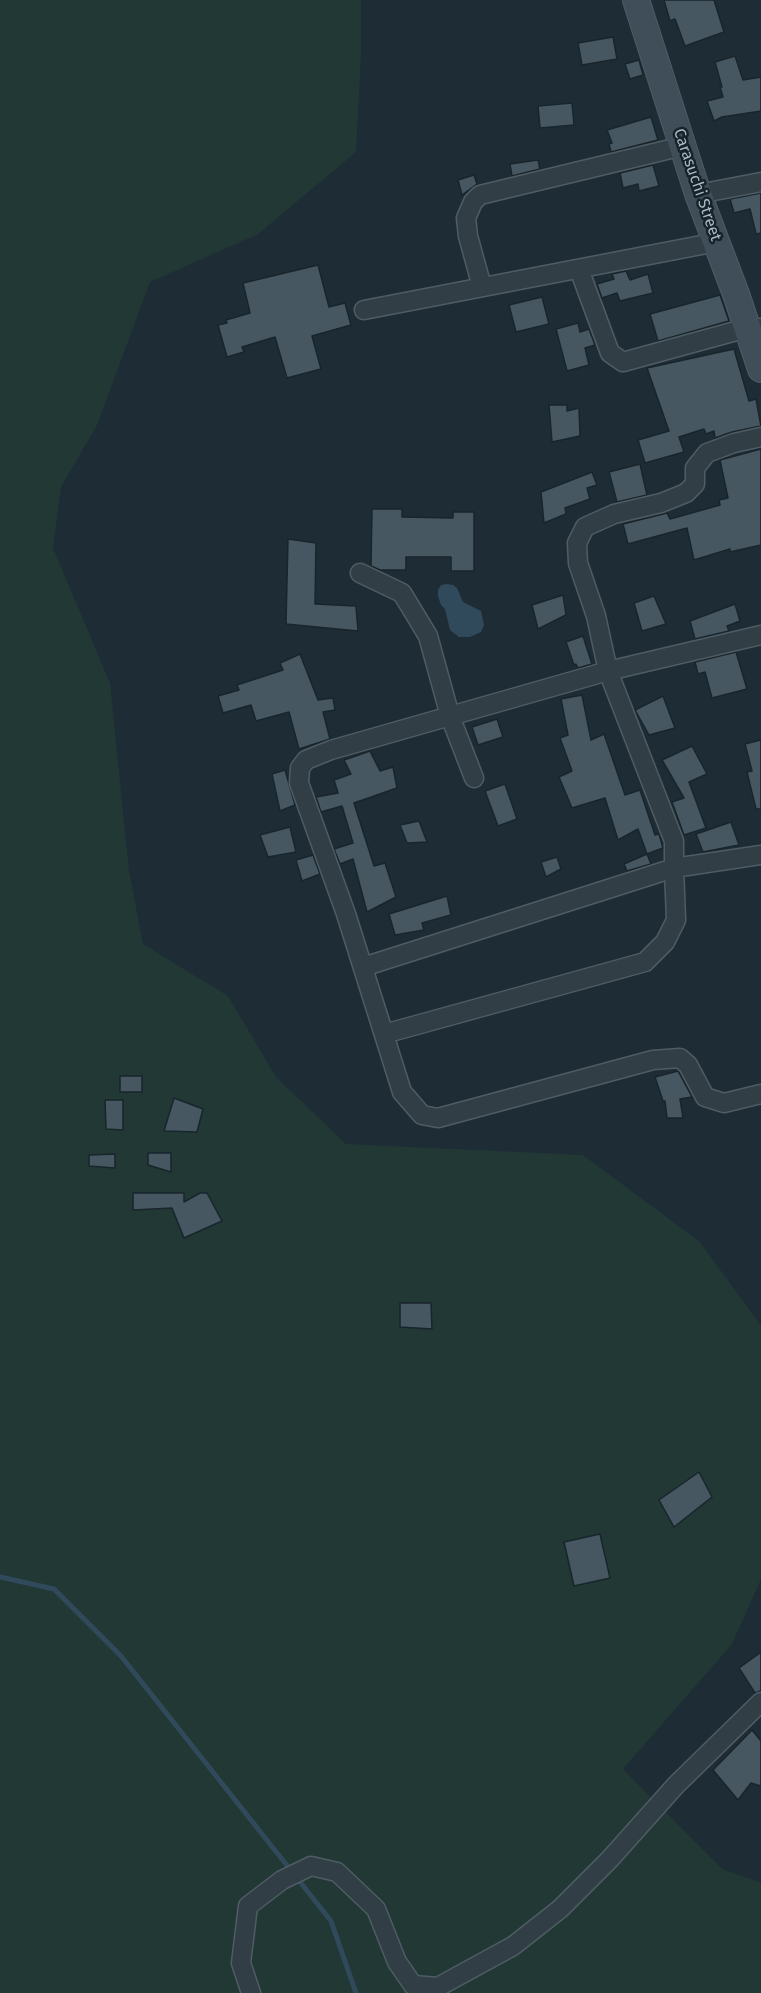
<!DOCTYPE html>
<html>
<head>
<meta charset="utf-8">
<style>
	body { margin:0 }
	canvas { display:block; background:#1e2c35 }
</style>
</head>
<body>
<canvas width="761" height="1993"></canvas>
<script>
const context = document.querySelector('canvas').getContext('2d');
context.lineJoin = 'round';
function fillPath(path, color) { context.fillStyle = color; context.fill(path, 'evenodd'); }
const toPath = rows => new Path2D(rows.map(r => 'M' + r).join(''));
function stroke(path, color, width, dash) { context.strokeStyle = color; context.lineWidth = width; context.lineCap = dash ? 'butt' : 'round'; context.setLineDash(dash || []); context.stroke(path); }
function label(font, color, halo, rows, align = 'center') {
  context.font = font + ' "Fira Sans",sans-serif'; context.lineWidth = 5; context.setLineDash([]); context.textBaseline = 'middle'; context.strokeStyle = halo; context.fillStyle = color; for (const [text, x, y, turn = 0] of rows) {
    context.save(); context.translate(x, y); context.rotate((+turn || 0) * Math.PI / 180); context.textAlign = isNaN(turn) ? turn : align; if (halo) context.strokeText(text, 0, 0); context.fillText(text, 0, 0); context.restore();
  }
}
const green = toPath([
	[0,0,361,0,361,54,356,152,258,234,150,282,97,425,61,487,53,548,110,683,129,871,143,944,228,996,276,1077,346,1144,583,1155,700,1242,761,1326,761,1579,732,1644,623,1769,722,1869,761,1883,761,1993,0,1993]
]);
const water = toPath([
	[447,584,453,585,457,588,463,602,481,611,484,625,481,632,470,637,459,637,450,630,445,609,441,605,438,596,438,590,441,585]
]);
const stream = toPath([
	[0,1577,54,1589,121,1656,331,1921,356,1993]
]);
const building = toPath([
	[664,0,714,0,724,32,685,46,675,19,670,21,664,0],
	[613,37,617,59,582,65,578,43,613,37],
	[735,56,743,80,761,77,761,111,722,117,714,121,707,101,723,97,720,87,722,87,715,62,735,56],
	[639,60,643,75,630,79,625,64,639,60],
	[572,103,574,125,540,128,538,106,572,103],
	[651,117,658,140,611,152,609,144,612,143,607,130,651,117],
	[538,160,540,169,512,176,510,164,538,160],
	[653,165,659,186,639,191,638,184,623,188,620,173,653,165],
	[474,175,477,184,462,195,458,180,474,175],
	[761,193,761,233,756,234,750,209,734,213,730,199,761,193],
	[318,265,329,307,345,303,351,325,312,336,321,369,287,378,275,337,242,347,244,352,227,357,218,325,227,323,226,320,250,313,243,283,318,265],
	[626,271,630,280,648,274,653,293,620,301,617,293,602,298,597,284,614,279,612,274,626,271],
	[720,295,729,321,658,341,650,314,720,295],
	[542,297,549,324,516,332,509,305,542,297],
	[578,323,580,332,589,329,595,345,585,348,589,365,567,371,556,329,578,323],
	[734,349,749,401,756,399,761,426,732,432,715,438,714,431,706,434,704,429,679,437,684,452,645,463,638,440,669,431,647,368,734,349],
	[549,405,567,405,567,411,579,408,580,436,552,442,549,405],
	[761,449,761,545,730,552,730,549,694,560,687,528,628,544,623,524,667,513,670,519,720,505,719,500,728,498,720,460,761,449],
	[640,464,647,495,617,502,609,472,640,464],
	[592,472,597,485,587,488,590,499,565,508,566,514,544,523,541,492,592,472],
	[372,509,402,509,402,517,453,518,453,512,474,512,474,571,451,571,451,557,406,557,406,570,380,570,371,566,372,509],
	[288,539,316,543,315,604,356,606,358,631,286,624,288,539],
	[563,595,566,615,538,629,532,605,563,595],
	[654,596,666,624,642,631,634,603,654,596],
	[735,604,740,621,727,626,729,631,695,639,690,621,735,604],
	[583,636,592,664,578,668,576,664,574,665,566,642,583,636],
	[736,652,747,689,712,698,705,672,698,674,695,662,736,652],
	[300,654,318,700,333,698,335,710,323,712,330,739,299,749,289,712,256,721,251,705,223,713,218,696,239,690,237,685,283,670,280,663,300,654],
	[582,695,591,740,604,734,625,795,640,790,655,835,659,834,663,848,647,854,638,829,618,840,605,798,572,808,559,777,572,771,560,738,568,735,561,699,582,695],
	[663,696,675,728,649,735,635,710,663,696],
	[497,719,503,737,478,745,472,727,497,719],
	[761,740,761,809,756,809,747,772,752,771,745,744,761,740],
	[692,746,707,774,689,782,706,828,684,835,672,802,684,798,662,760,692,746],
	[370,751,380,771,393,767,397,788,354,803,374,866,385,863,396,897,367,912,353,859,340,864,334,849,353,843,342,806,321,812,316,797,338,793,334,780,351,774,344,760,370,751],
	[285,770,295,805,280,811,272,774,285,770],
	[505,784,517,819,498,826,485,791,505,784],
	[419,821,427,842,407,843,400,825,419,821],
	[731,822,739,845,703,852,696,834,731,822],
	[290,827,296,852,268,857,260,835,290,827],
	[647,854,651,864,627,871,624,864,647,854],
	[313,855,320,874,302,881,296,860,313,855],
	[557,857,561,869,546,877,541,862,557,857],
	[447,896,451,915,422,923,424,930,395,935,389,914,447,896],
	[678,1071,692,1097,680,1099,683,1118,667,1118,665,1101,663,1101,655,1077,678,1071],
	[120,1076,142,1076,142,1092,120,1092,120,1076],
	[174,1098,203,1109,197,1132,164,1131,174,1098],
	[105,1100,123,1100,123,1130,106,1129,105,1100],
	[148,1153,171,1153,171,1172,148,1165,148,1153],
	[115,1154,115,1168,89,1166,89,1155,115,1154],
	[133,1193,184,1193,184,1202,200,1193,207,1193,222,1221,184,1238,172,1208,133,1210,133,1193],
	[400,1303,431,1303,432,1329,400,1327,400,1303],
	[699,1472,712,1497,674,1527,659,1500,699,1472],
	[600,1534,610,1578,574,1586,564,1542,600,1534],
	[761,1652,761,1691,755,1693,739,1668,761,1652],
	[752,1730,761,1741,761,1786,751,1783,738,1800,713,1770,752,1730]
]);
const street = toPath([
	[698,194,761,182],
	[579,269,610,353,623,362,747,328,761,328],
	[482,287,468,236,466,218,473,202,480,195,683,146],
	[364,310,717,242],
	[360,573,402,593,428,636,450,716,474,778],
	[761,635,608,671,331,750,306,760,300,768,299,783,346,914,402,1092,422,1115,438,1118,653,1060,680,1058,688,1065,705,1097,724,1103,761,1094],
	[363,967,674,868,674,841,608,671,596,616,578,563,577,543,585,527,614,514,661,503,686,493,695,484,695,468,707,453,734,443,761,437],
	[384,1034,645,962,665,942,676,920,674,868,761,855],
	[251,1993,241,1963,248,1906,282,1880,311,1866,337,1872,376,1909,397,1962,413,1985,438,1987,513,1946,560,1909,610,1859,676,1785,761,1702]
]);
const secondary = toPath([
	[636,0,698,194,736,294,761,369]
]);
const streetNames = [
	["Carasuchi Street",697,185,71]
];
fillPath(green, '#213835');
fillPath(water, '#304a5b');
stroke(stream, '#304a5b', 5);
fillPath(building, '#465761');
stroke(building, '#19252c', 1.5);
stroke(street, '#4f5c64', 21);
stroke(secondary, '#4f5c64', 28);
stroke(street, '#323e46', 18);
stroke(secondary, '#404e59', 26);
label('16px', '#abb9c3', '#17232a', streetNames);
</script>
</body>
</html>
